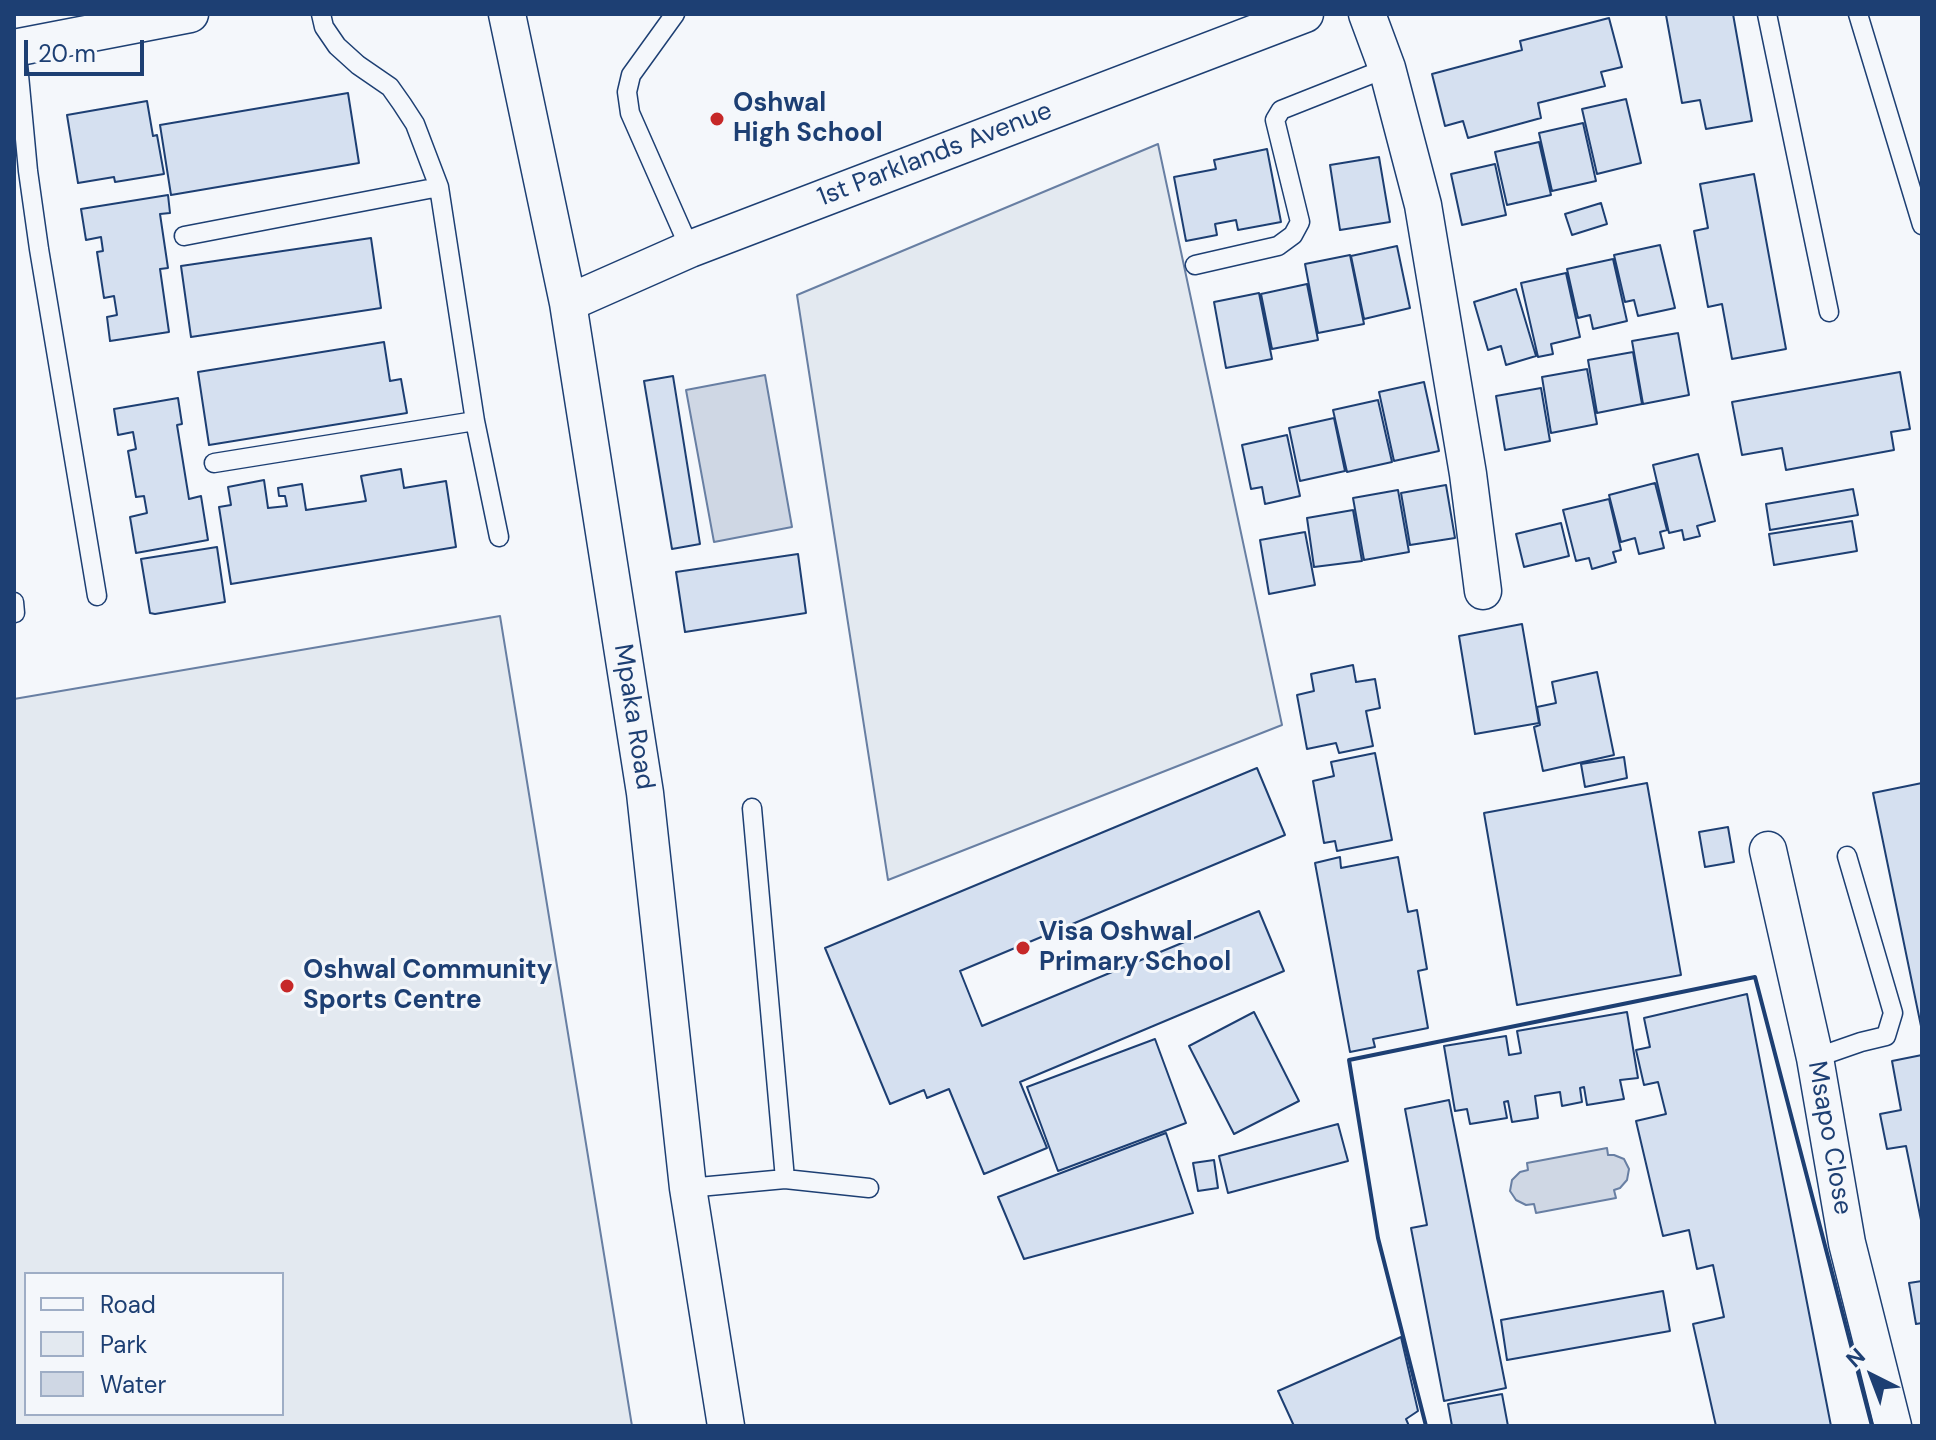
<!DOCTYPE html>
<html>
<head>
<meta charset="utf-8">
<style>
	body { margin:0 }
	#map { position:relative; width:1936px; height:1440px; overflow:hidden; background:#f4f7fb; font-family:"DM Sans",sans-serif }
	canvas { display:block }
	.frame { position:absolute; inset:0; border:16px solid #1d3f73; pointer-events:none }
	.legend { position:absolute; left:24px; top:1272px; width:260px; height:144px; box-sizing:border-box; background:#f4f7fb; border:2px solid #9eadc5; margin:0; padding:10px 14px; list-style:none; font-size:24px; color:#1d3f73 }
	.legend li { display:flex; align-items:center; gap:16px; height:40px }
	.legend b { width:40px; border:2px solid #9eadc5 }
	.north { position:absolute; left:1832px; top:1336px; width:80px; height:80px; -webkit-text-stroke:6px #f4f7fb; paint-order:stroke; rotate:318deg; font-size:22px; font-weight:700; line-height:32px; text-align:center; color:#1d3f73 }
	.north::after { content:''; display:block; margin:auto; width:28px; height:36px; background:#1d3f73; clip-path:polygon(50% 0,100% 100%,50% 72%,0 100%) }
	.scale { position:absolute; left:24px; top:40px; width:120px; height:36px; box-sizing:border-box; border:4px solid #1d3f73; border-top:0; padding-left:10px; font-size:24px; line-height:28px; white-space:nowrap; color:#1d3f73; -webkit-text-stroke:6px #f4f7fb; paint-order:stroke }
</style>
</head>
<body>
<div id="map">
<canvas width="1936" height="1440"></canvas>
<div class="frame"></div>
<ul class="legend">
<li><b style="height:10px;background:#f4f7fb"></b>Road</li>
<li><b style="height:22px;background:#e3e9f0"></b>Park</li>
<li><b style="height:22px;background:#cfd7e4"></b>Water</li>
</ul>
<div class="north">N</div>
<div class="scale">20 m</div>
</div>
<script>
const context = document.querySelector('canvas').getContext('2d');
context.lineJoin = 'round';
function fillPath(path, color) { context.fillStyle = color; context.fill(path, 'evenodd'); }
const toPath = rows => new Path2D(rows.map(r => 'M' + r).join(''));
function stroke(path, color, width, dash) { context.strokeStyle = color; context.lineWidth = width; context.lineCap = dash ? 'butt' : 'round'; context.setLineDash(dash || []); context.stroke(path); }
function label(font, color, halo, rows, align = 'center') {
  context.font = font + ' "DM Sans",sans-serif'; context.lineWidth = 6; context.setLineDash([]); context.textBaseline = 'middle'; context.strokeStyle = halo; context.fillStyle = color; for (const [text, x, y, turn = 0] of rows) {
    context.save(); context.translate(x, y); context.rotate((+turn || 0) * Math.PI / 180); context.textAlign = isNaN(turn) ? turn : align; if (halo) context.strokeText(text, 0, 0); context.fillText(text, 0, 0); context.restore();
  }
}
const green = toPath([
	[1158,144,1282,725,888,880,797,295,1158,144],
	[500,616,632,1426,14,1426,14,699,500,616],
	[282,1274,282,1414,26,1414,26,1274,282,1274]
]);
const water = toPath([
	[765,375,792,527,714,542,686,390,765,375],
	[1607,1148,1608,1155,1614,1155,1624,1159,1629,1169,1627,1180,1620,1188,1614,1190,1616,1198,1536,1213,1534,1204,1526,1205,1516,1200,1510,1191,1512,1180,1520,1172,1528,1170,1527,1163,1607,1148]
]);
const building = toPath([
	[1670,14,1733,14,1752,121,1706,129,1700,100,1682,103,1666,15,1670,14],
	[1609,18,1622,67,1601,72,1605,86,1538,103,1541,118,1468,138,1463,121,1445,126,1432,74,1522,50,1520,41,1609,18],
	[348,93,359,163,171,195,160,125,348,93],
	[1626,99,1641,163,1597,174,1582,109,1626,99],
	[147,101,153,136,157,135,164,174,115,182,114,177,78,183,67,115,147,101],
	[1583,123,1596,181,1552,191,1539,133,1583,123],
	[1539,142,1551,195,1507,205,1495,152,1539,142],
	[1267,149,1281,222,1238,230,1236,220,1215,224,1217,235,1186,241,1174,177,1216,169,1214,160,1267,149],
	[1379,157,1390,222,1340,230,1330,165,1379,157],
	[1495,164,1506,215,1462,225,1451,174,1495,164],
	[1754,174,1786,349,1732,359,1722,304,1708,307,1694,231,1708,228,1700,184,1754,174],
	[168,195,170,213,160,214,168,268,160,269,169,332,110,341,107,317,117,315,114,296,104,298,97,252,103,251,101,237,86,240,81,209,168,195],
	[1601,203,1607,224,1572,235,1565,214,1601,203],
	[371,238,381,308,191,337,181,266,371,238],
	[1660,245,1675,308,1638,316,1634,300,1625,302,1614,255,1660,245],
	[1397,246,1410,308,1364,319,1351,256,1397,246],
	[1350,255,1364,324,1318,333,1305,264,1350,255],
	[1613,259,1627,321,1593,329,1590,315,1578,318,1567,269,1613,259],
	[1566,273,1580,337,1551,344,1553,354,1538,357,1521,283,1566,273],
	[1307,284,1318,340,1272,349,1261,294,1307,284],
	[1516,289,1536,356,1506,365,1501,346,1488,350,1474,302,1516,289],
	[1259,293,1272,359,1226,368,1214,302,1259,293],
	[1678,333,1689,395,1643,404,1632,341,1678,333],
	[384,342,390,381,401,379,407,413,209,445,198,372,384,342],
	[1633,352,1642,404,1597,413,1588,360,1633,352],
	[1587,369,1597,424,1551,433,1542,377,1587,369],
	[1900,372,1910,429,1891,432,1894,450,1786,470,1782,448,1742,455,1732,402,1900,372],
	[673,376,700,544,672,549,644,381,673,376],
	[1424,382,1439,451,1394,461,1379,392,1424,382],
	[1541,388,1550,441,1505,450,1496,396,1541,388],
	[178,398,182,424,177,425,189,499,201,496,208,540,136,553,130,517,147,513,144,496,136,497,128,451,136,449,133,432,118,435,114,409,178,398],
	[1378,400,1392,462,1347,472,1333,410,1378,400],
	[1334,418,1345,471,1300,481,1289,428,1334,418],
	[1287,435,1300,496,1265,504,1262,487,1251,489,1242,445,1287,435],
	[1698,454,1715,521,1697,526,1700,536,1684,540,1682,530,1669,533,1653,465,1698,454],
	[401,469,404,488,446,481,456,547,231,584,219,507,231,505,228,487,264,480,268,508,287,506,285,496,279,496,278,488,302,484,306,510,366,501,361,476,401,469],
	[1655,483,1667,530,1660,532,1664,548,1639,554,1635,538,1621,542,1609,495,1655,483],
	[1446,485,1455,538,1410,545,1401,493,1446,485],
	[1853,489,1858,515,1770,530,1766,504,1853,489],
	[1398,490,1409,552,1364,560,1353,498,1398,490],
	[1609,499,1621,550,1613,552,1616,562,1592,569,1589,558,1576,561,1563,510,1609,499],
	[1353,510,1362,561,1314,567,1307,518,1353,510],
	[1852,521,1857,551,1774,565,1769,534,1852,521],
	[1561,523,1569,556,1524,567,1516,534,1561,523],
	[1305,532,1315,585,1269,594,1260,540,1305,532],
	[217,547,225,602,155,614,150,613,141,559,217,547],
	[798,554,806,613,685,632,676,572,798,554],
	[1522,624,1539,723,1475,734,1459,636,1522,624],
	[1353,665,1356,682,1375,679,1380,708,1366,711,1373,746,1339,753,1336,743,1307,749,1297,695,1314,691,1311,674,1353,665],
	[1597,672,1614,755,1543,771,1534,727,1540,725,1537,707,1556,703,1552,682,1597,672],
	[1375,753,1392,840,1337,851,1335,841,1324,843,1313,781,1334,776,1331,762,1375,753],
	[1624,757,1627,778,1585,787,1581,764,1624,757],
	[1257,768,1285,835,960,971,982,1026,1259,911,1284,971,1020,1082,1047,1148,984,1174,949,1089,927,1098,924,1090,890,1104,825,948,1257,768],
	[1647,783,1681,975,1517,1005,1484,813,1647,783],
	[1922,783,1922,1031,1873,793,1922,783],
	[1728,827,1734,862,1705,867,1699,832,1728,827],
	[1340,857,1341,868,1398,857,1408,912,1417,910,1427,969,1418,971,1428,1028,1373,1039,1375,1047,1350,1052,1315,863,1340,857],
	[1747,994,1831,1426,1716,1426,1693,1324,1724,1317,1713,1265,1697,1269,1689,1230,1663,1236,1636,1121,1666,1114,1658,1082,1644,1085,1636,1050,1650,1047,1644,1018,1747,994],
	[1254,1012,1299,1101,1234,1134,1189,1046,1254,1012],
	[1627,1012,1638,1078,1620,1080,1624,1099,1587,1105,1584,1087,1580,1088,1582,1102,1562,1106,1560,1092,1535,1096,1538,1118,1512,1122,1508,1101,1504,1102,1507,1118,1470,1124,1467,1109,1455,1111,1444,1046,1506,1036,1509,1055,1521,1053,1517,1031,1627,1012],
	[1155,1039,1186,1123,1058,1171,1027,1087,1155,1039],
	[1922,1055,1922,1225,1906,1146,1887,1149,1880,1114,1901,1110,1892,1061,1922,1055],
	[1449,1100,1506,1388,1444,1401,1411,1228,1427,1225,1405,1109,1449,1100],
	[1338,1124,1348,1161,1228,1193,1219,1156,1338,1124],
	[1166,1133,1193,1213,1024,1259,998,1197,1166,1133],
	[1214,1160,1218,1188,1198,1191,1193,1163,1214,1160],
	[1922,1281,1922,1323,1916,1324,1909,1283,1922,1281],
	[1663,1291,1670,1331,1507,1360,1501,1320,1663,1291],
	[1401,1337,1418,1411,1406,1419,1409,1426,1294,1426,1278,1391,1401,1337],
	[1502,1394,1508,1426,1452,1426,1448,1404,1502,1394]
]);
const service = toPath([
	[321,14,324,27,337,46,358,65,390,87,402,104,415,124,439,187,475,421,499,537],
	[675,14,631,75,627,92,630,113,690,249],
	[1767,14,1829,312],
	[1858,14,1922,225],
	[16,43,28,171,39,249,97,596],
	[184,236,439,187],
	[1195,265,1278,246,1293,235,1300,222,1275,120,1281,110,1387,68],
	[214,463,475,421],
	[14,602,15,613],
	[752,808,785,1179],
	[1815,1058,1861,1042,1886,1036,1893,1013,1847,856],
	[688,1188,785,1179,869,1188]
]);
const minor = toPath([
	[507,14,568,303,645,793,688,1188,726,1426],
	[1367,14,1387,68,1423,205,1468,474,1483,591],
	[14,48,190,14],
	[568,303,690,249,1305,14],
	[1768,850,1815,1058,1847,1243,1893,1426]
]);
const wall = toPath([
	[1426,1426,1378,1238,1349,1060,1755,977,1872,1426]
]);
const markers = [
	[717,119,8,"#c62828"],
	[1023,948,8,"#c62828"],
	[287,986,8,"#c62828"]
];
const poiNames = [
	["Oshwal",733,104],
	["High School",733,134],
	["Visa Oshwal",1039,933],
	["Primary School",1039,963],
	["Oshwal Community",303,971],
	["Sports Centre",303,1001]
];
const streetNames = [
	["1st Parklands Avenue",935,155,-21],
	["Mpaka Road",633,717,81],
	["Msapo Close",1829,1138,80]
];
fillPath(green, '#e3e9f0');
stroke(green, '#687fa3', 2);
fillPath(water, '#cfd7e4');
stroke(water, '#687fa3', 2);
fillPath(building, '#d5e0f0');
stroke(building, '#1d3f73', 2);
stroke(service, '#1d3f73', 21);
stroke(minor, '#1d3f73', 39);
stroke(service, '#f4f7fb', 18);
stroke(minor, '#f4f7fb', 36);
stroke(wall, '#1d3f73', 4);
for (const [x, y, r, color] of markers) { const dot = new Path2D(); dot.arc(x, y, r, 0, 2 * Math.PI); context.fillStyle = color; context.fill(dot); stroke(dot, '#f4f7fb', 3); }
label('bold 26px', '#1d3f73', '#f4f7fb', poiNames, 'left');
label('26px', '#1d3f73', '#f4f7fb', streetNames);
</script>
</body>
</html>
